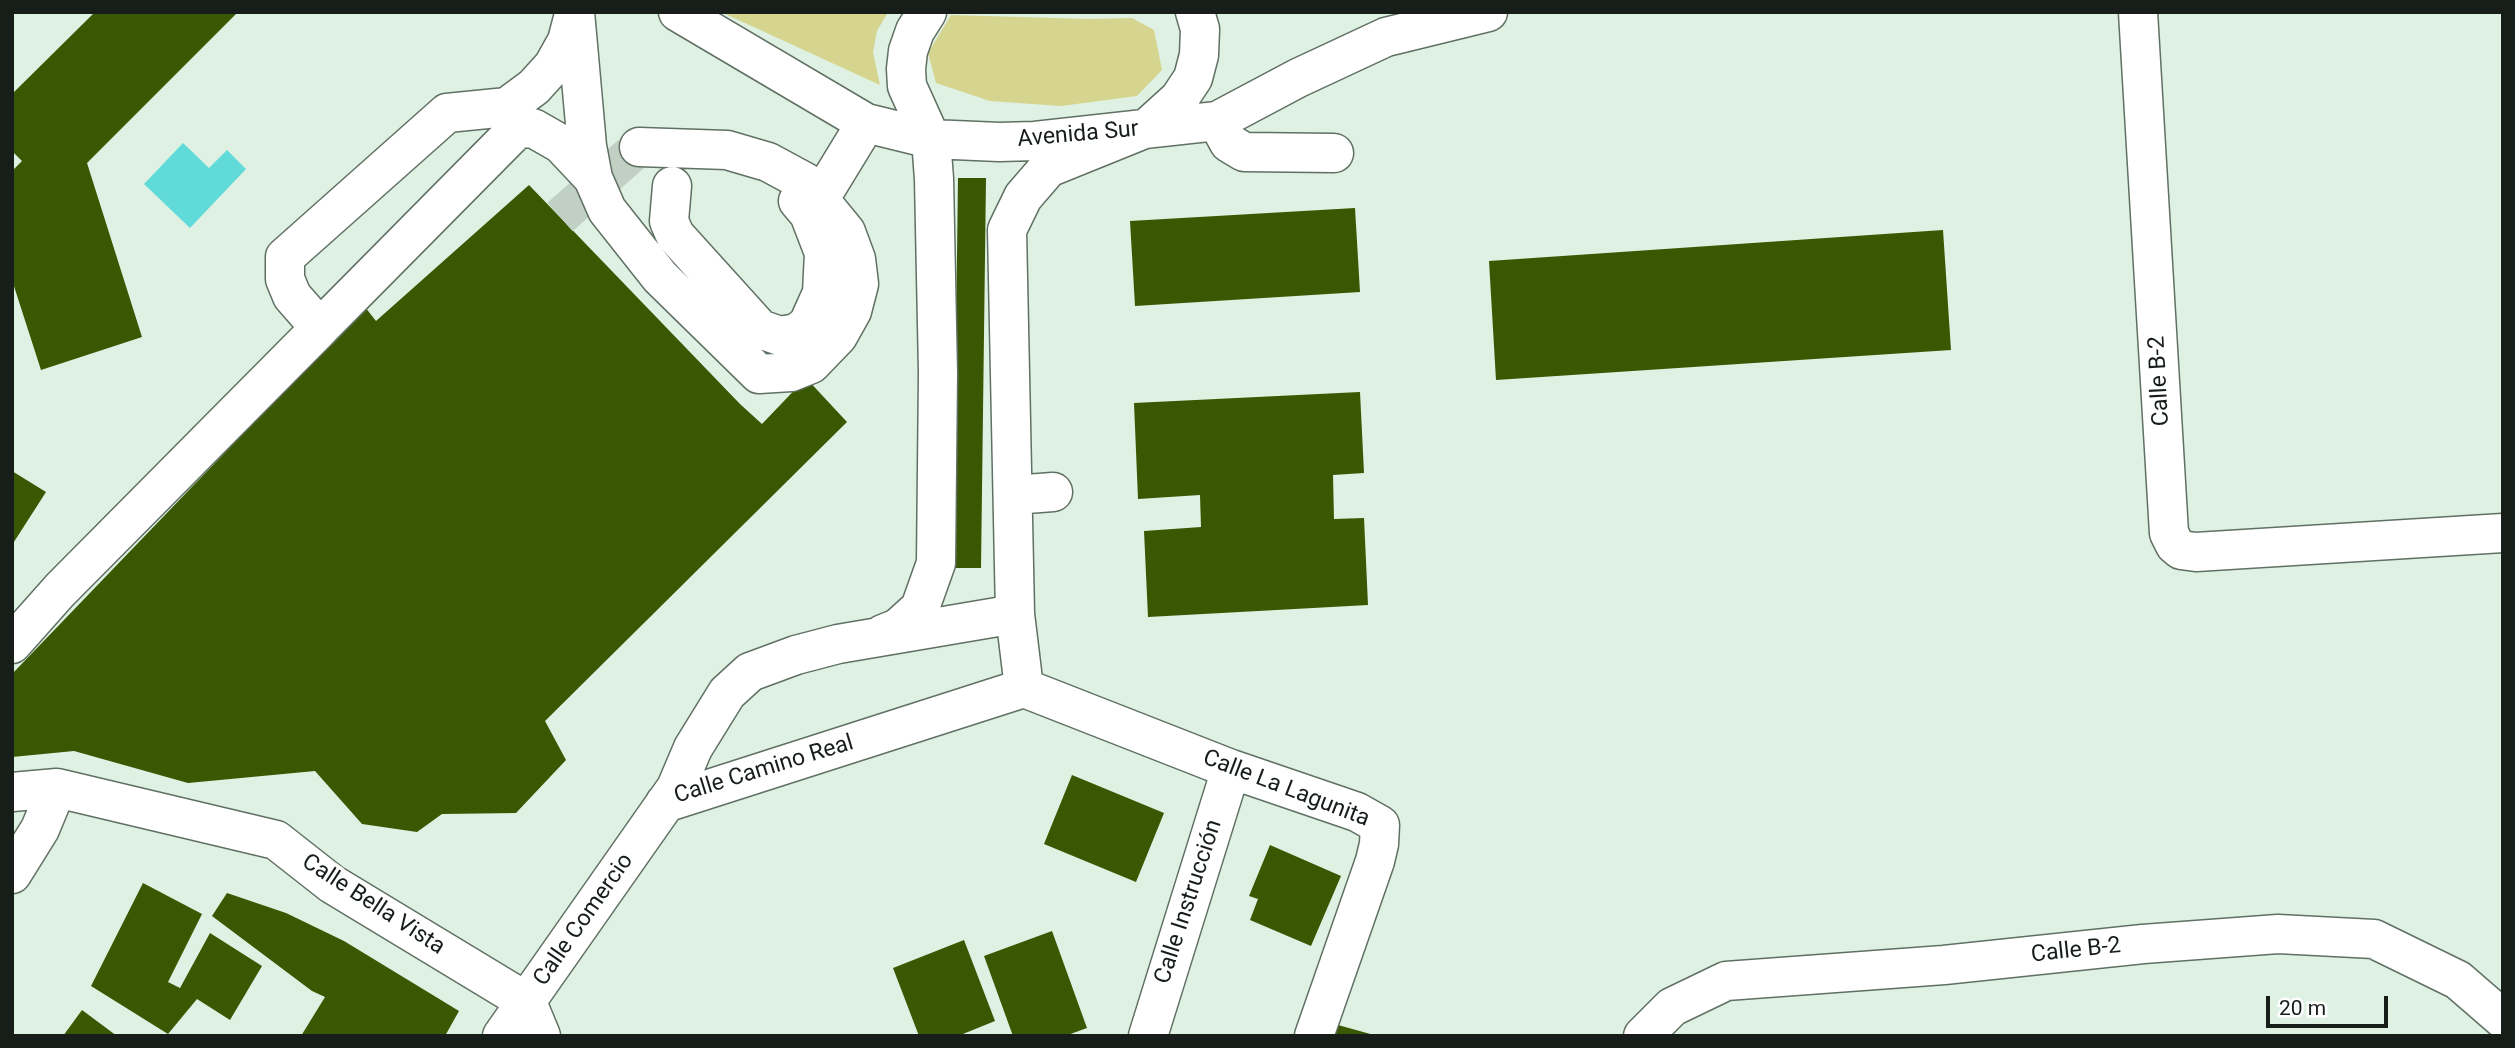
<!DOCTYPE html>
<html>
<head>
<meta charset="utf-8">
<style>
	body { margin:0 }
	#map { position:relative; width:2515px; height:1048px; overflow:hidden; background:#def1e2; font-family:Roboto,sans-serif }
	canvas { display:block }
	.frame { position:absolute; inset:0; border:14px solid #171e19; pointer-events:none }
	.scale { position:absolute; left:2266px; top:996px; width:122px; height:32px; box-sizing:border-box; border:4px solid #171e19; border-top:0; padding-left:9px; font-size:21px; line-height:24px; white-space:nowrap; color:#171e19; -webkit-text-stroke:5px #fff; paint-order:stroke }
</style>
</head>
<body>
<div id="map">
<canvas width="2515" height="1048"></canvas>
<div class="frame"></div>
<div class="scale">20 m</div>
</div>
<script>
const context = document.querySelector('canvas').getContext('2d');
context.lineJoin = 'round';
function fillPath(path, color) { context.fillStyle = color; context.fill(path, 'evenodd'); }
const toPath = rows => new Path2D(rows.map(r => 'M' + r).join(''));
function stroke(path, color, width, dash) { context.strokeStyle = color; context.lineWidth = width; context.lineCap = dash ? 'butt' : 'round'; context.setLineDash(dash || []); context.stroke(path); }
function label(font, color, halo, rows, align = 'center') {
  context.font = font + ' Roboto,sans-serif'; context.lineWidth = 7; context.setLineDash([]); context.textBaseline = 'middle'; context.strokeStyle = halo; context.fillStyle = color; for (const [text, x, y, turn = 0] of rows) {
    context.save(); context.translate(x, y); context.rotate((+turn || 0) * Math.PI / 180); context.textAlign = isNaN(turn) ? turn : align; if (halo) context.strokeText(text, 0, 0); context.fillText(text, 0, 0); context.restore();
  }
}
const green = toPath([
	[721,12,887,14,877,31,873,52,880,85],
	[951,15,1090,19,1132,18,1154,30,1162,70,1137,96,1061,106,990,101,936,83,928,53]
]);
const water = toPath([
	[183,143,209,168,227,150,246,169,190,228,144,184]
]);
const building = toPath([
	[95,12,238,12,87,163,142,337,41,370,12,280,12,171,22,161,12,151,12,94],
	[958,178,986,178,981,568,953,568],
	[529,185,740,404,762,424,806,378,847,422,545,721,566,760,516,813,442,814,417,832,362,824,315,771,188,783,74,751,12,757,12,674,365,307,376,321],
	[1355,208,1360,292,1135,306,1130,221],
	[1943,230,1951,350,1496,380,1489,261],
	[1360,392,1364,473,1333,475,1334,519,1364,518,1368,605,1148,617,1144,531,1201,527,1200,495,1138,499,1134,403],
	[12,471,46,492,12,545],
	[1072,775,1164,813,1136,882,1044,844],
	[1270,845,1341,876,1311,946,1250,920,1258,899,1249,896],
	[143,883,202,914,168,982,180,988,210,933,262,966,230,1020,197,999,168,1034,91,986],
	[227,893,286,913,344,941,459,1011,445,1036,301,1036,325,997,312,991,212,916],
	[1052,931,1087,1028,1065,1036,1013,1036,984,956],
	[964,940,995,1021,958,1036,919,1036,893,968],
	[82,1010,117,1036,63,1036],
	[1338,1025,1374,1035,1374,1036,1333,1036]
]);
const minorTunnel = toPath([
	[560,217,639,147]
]);
const minor = toPath([
	[575,12,587,146,593,178,607,210,660,277,759,374,791,372,811,364,838,336,852,311,859,284,856,259,846,232,805,182,768,162,727,150,639,147],
	[678,12,866,123,931,139,999,142,1035,141,1217,121,1298,78,1386,37,1488,12],
	[2138,12,2169,533,2175,545,2181,550,2196,552,2503,533],
	[573,18,567,41,553,66,534,87,507,107,447,113,285,257,285,279,292,296,320,328,517,129,533,128,561,144,593,178],
	[1217,121,1229,143,1244,152,1334,153],
	[672,186,669,221,675,235,760,329,780,336,797,333,808,324,822,293,824,253,809,214,798,201],
	[819,200,866,123],
	[1013,495,1053,492],
	[883,634,898,628,920,608,936,563,938,373,934,179,931,139,907,86,906,69,908,51,915,31,927,12],
	[12,644,60,590,320,328],
	[1024,688,1015,614,1007,230,1023,197,1048,168,1147,128,1179,99,1193,78,1199,55,1200,29,1195,12],
	[1024,688,1231,769,1357,812,1380,825,1379,844,1375,861,1314,1036],
	[12,792,57,788,276,840,332,884,527,1002,541,1036],
	[665,803,1024,688],
	[12,874,40,829,57,788],
	[502,1036,676,788,693,748,727,693,750,672,796,655,838,644,1015,614],
	[1148,1036,1231,769],
	[1643,1036,1672,1007,1726,981,1944,965,2143,944,2278,934,2374,939,2458,980,2503,1019]
]);
const streetNames = [
	["Avenida Sur",1078,135,-5],
	["Calle B-2",2160,381,-93],
	["Calle Camino Real",764,770,-17],
	["Calle La Lagunita",1286,789,21],
	["Calle Instrucción",1189,902,-72],
	["Calle Bella Vista",373,905,33],
	["Calle Comercio",584,920,-55],
	["Calle B-2",2076,951,-6]
];
fillPath(green, '#d6d58f');
fillPath(water, '#60dbda');
fillPath(building, '#3a5702');
stroke(minorTunnel, '#c0d1c4', 38, [38, 19]);
stroke(minor, '#607063', 41);
stroke(minor, '#fff', 38);
label('23px', '#171e19', '#fff', streetNames);
</script>
</body>
</html>
